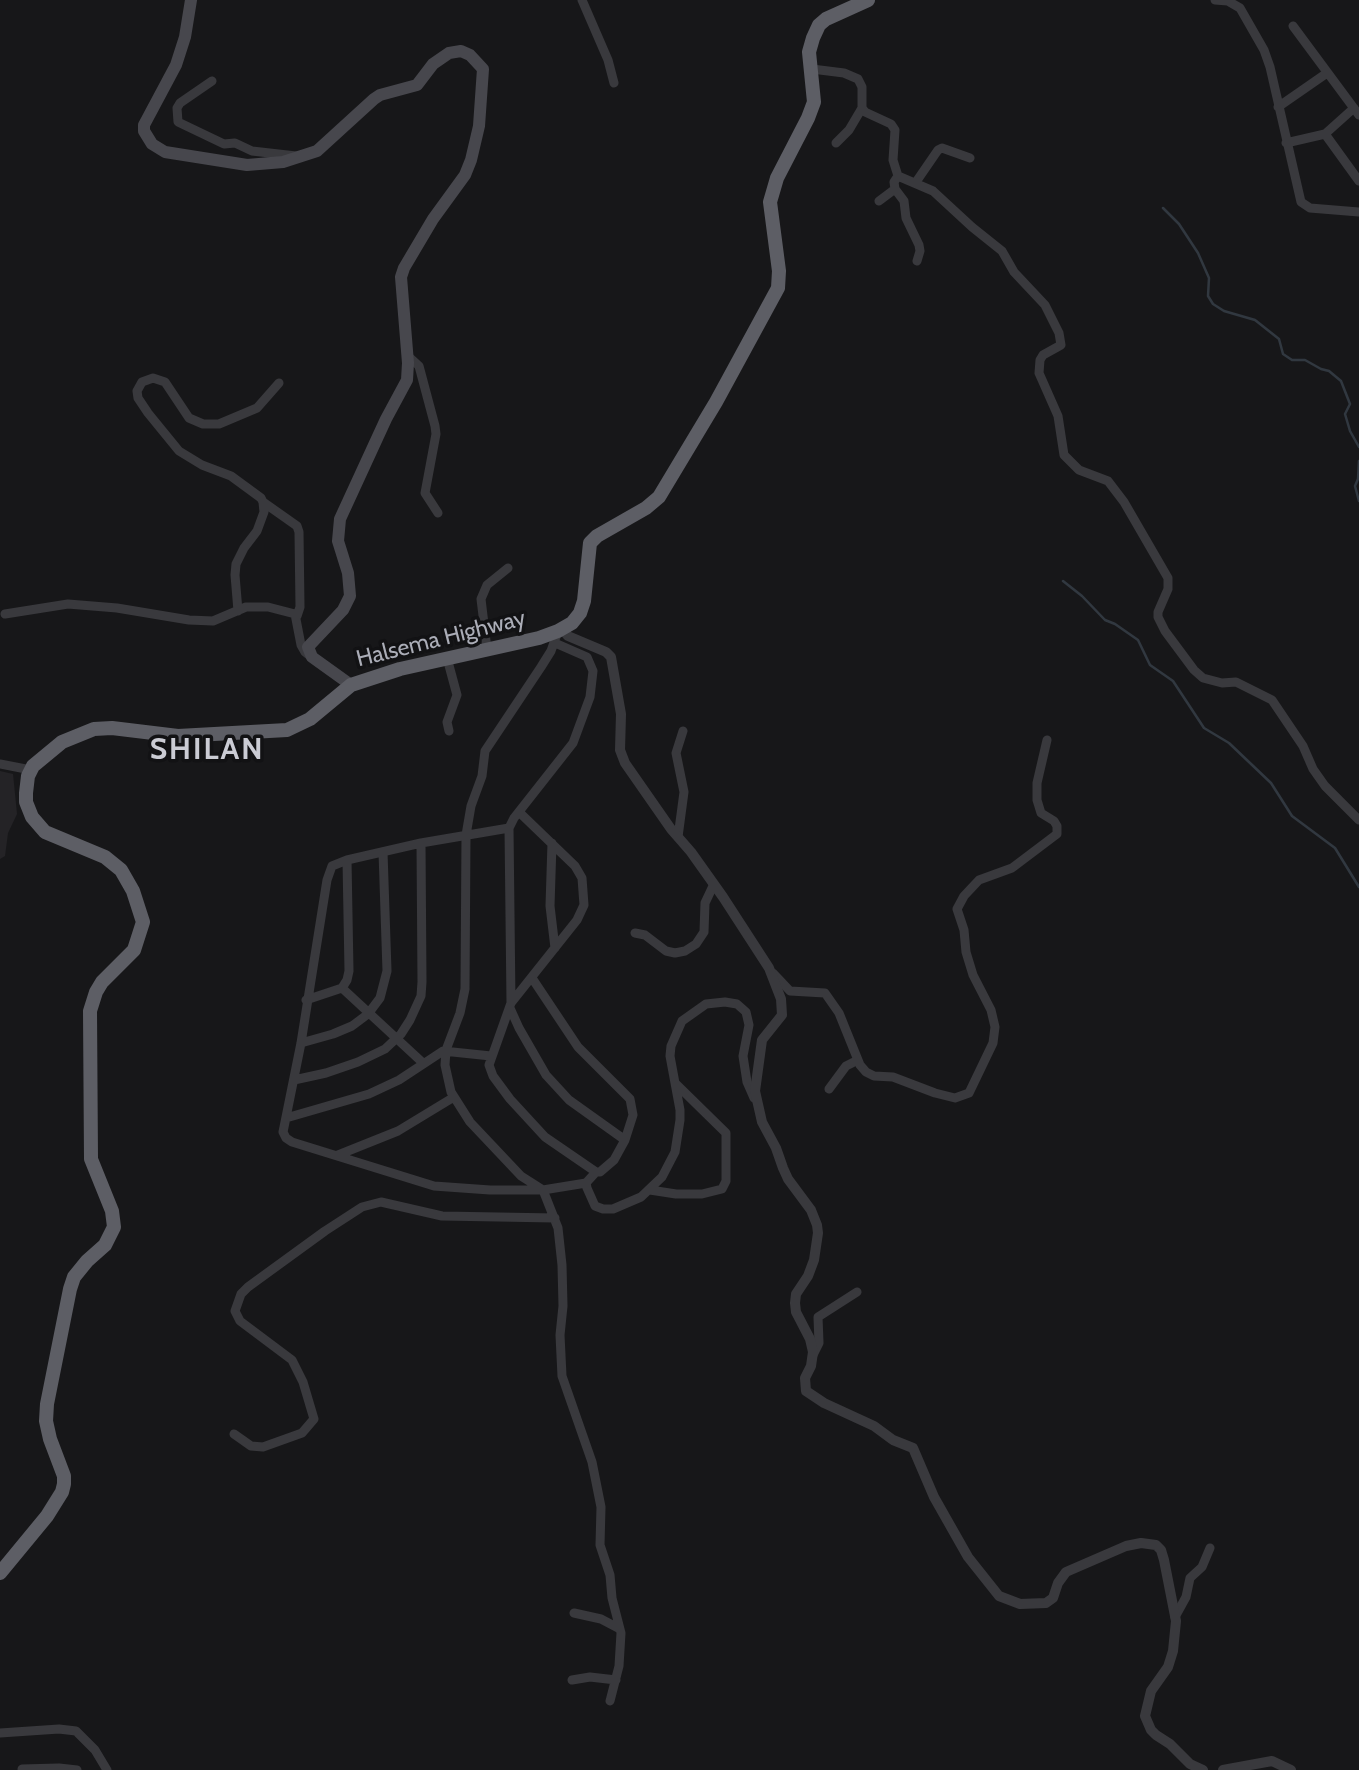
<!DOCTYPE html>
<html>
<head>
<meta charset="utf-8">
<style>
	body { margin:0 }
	canvas { display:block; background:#171719 }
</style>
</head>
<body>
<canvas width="1359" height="1770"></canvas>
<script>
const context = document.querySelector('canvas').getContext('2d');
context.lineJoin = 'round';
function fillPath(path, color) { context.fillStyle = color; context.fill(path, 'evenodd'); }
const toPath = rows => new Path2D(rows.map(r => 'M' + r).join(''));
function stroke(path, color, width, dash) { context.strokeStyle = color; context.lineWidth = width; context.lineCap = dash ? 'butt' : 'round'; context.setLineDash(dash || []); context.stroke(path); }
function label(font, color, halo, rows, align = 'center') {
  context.font = font + ' Cabin,sans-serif'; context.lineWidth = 7; context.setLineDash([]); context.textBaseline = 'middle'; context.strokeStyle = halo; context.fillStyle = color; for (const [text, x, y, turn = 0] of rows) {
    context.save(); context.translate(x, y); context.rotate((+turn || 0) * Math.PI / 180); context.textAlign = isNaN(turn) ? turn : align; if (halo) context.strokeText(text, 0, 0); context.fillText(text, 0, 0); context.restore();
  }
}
const built = toPath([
	[0,771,13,774,17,814,8,833,5,856,0,859]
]);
const stream = toPath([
	[1163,208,1179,224,1198,253,1209,278,1208,296,1213,304,1224,311,1255,320,1279,339,1283,354,1292,360,1305,360,1321,369,1329,371,1341,381,1350,404,1345,414,1350,431,1359,447],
	[1359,461,1358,479,1355,486,1359,501],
	[1063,581,1082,596,1105,620,1115,624,1138,640,1150,665,1173,681,1204,728,1229,743,1271,783,1292,816,1335,848,1359,887]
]);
const minor = toPath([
	[582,0,608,60,614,83],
	[1215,0,1228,1,1240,8,1264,50,1270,67,1301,202,1310,208,1359,212],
	[1293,26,1359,115],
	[812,69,844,73,858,79,862,87,862,108,865,112,891,124,895,130,893,160,898,176,933,191,972,227,1002,251,1014,272,1045,305,1059,333,1061,345,1043,355,1040,360,1039,373,1058,416,1064,455,1079,470,1108,481,1124,502,1168,578,1168,589,1158,612,1158,617,1165,631,1194,670,1203,678,1222,683,1236,682,1272,700,1303,746,1313,769,1325,786,1359,820],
	[212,81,180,103,177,108,178,122,224,144,235,143,252,151,296,156],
	[1278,107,1327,73],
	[1325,134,1359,181],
	[836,143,849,130,862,108],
	[1286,143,1325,134,1354,108],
	[916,182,938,150,942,148,970,158],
	[895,189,904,201,906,218,919,245,920,251,917,261],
	[879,201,895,189,894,182,898,176],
	[407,355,419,366,435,426,436,434,425,493,438,513],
	[263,502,297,526,299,532,300,607,297,616],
	[238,611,235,575,236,564,244,548,257,531,264,512,263,502,261,498,231,476,202,465,179,451,148,413,138,398,137,391,142,382,153,378,165,382,189,418,203,424,219,424,257,408,279,383],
	[5,614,68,604,117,608,189,620,213,621,246,607,268,607,295,614,301,645,305,652,310,656],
	[558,631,551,651,541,667,485,751,482,776,471,806,466,835,465,989,460,1013,446,1050,445,1065,451,1092,470,1122,521,1176,543,1190,558,1228,562,1265,563,1306,560,1335,562,1376,592,1462,601,1507,600,1545,610,1575,612,1598,621,1633,619,1666,610,1701],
	[487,649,481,599,487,585,508,568],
	[447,658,457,695,447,722,449,731],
	[0,764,31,770],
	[509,828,421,843,347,860,332,866,327,880,301,1043,283,1132,286,1138,292,1142,434,1186,490,1190,543,1190,586,1183],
	[678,837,684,792,676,753,683,731],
	[552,843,550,906,555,948],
	[635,933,645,935,666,951,675,953,685,951,696,944,704,932,705,903,713,886],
	[773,973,790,991,825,993,839,1013,860,1065,866,1072,874,1076,893,1077,935,1093,955,1098,969,1093,993,1043,995,1027,991,1010,973,975,966,952,964,930,957,909,964,896,979,880,1012,868,1057,834,1057,826,1054,821,1041,813,1037,800,1037,783,1047,740],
	[532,978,578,1047,630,1099,633,1115,625,1140,614,1160,600,1172,596,1172,545,1137,510,1099,493,1076,489,1065,511,1003,509,828,514,818,573,743,590,697,593,671,587,657,555,643],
	[342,988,423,1063],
	[306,1000,342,988,347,980,349,971,347,860],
	[511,1003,577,920,584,905,582,878,575,866,519,812],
	[510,1008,519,1028,546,1075,569,1100,625,1140],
	[301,1043,333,1034,352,1026,368,1014,380,998,387,971,383,852],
	[294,1080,326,1073,358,1062,385,1049,401,1034,410,1020,421,996,422,982,421,843],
	[829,1089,846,1066,858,1060],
	[286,1118,369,1094,399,1080,443,1051,491,1056],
	[338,1155,398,1131,454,1097],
	[596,1172,586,1183,587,1188,595,1206,603,1209,613,1209,641,1197,662,1177,675,1152,680,1120,680,1110,670,1056,671,1046,682,1021,706,1004,725,1002,737,1004,746,1012,749,1025,743,1056,747,1082,754,1098],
	[650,1190,676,1194,702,1194,722,1189,726,1181,726,1133,675,1083],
	[813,1355,819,1343,818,1317,857,1292],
	[234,1434,251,1446,263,1447,302,1433,314,1419,303,1382,292,1360,240,1321,235,1311,241,1294,248,1287,325,1231,362,1207,381,1202,442,1216,555,1218],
	[574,1613,601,1619,620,1629],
	[1175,1617,1186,1597,1190,1578,1202,1567,1210,1548],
	[572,1680,590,1677,616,1680],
	[0,1733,59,1729,76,1731,95,1750,107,1770],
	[22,1769,59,1768,77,1770]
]);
const tertiary = toPath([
	[562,629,568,636,606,652,611,657,621,714,620,750,625,763,671,829,691,852,723,897,769,968,781,999,782,1015,762,1040,755,1091,762,1122,776,1148,783,1168,788,1179,811,1210,817,1225,818,1233,814,1260,808,1276,796,1294,795,1303,796,1312,810,1339,813,1352,811,1366,805,1378,806,1391,824,1403,874,1426,893,1440,913,1448,934,1497,968,1557,999,1596,1020,1604,1046,1603,1053,1598,1058,1583,1066,1572,1126,1546,1141,1543,1156,1545,1161,1550,1164,1560,1176,1621,1173,1651,1168,1667,1151,1691,1145,1716,1151,1730,1156,1735,1170,1744,1190,1764,1203,1770],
	[1223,1770,1272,1761,1291,1770]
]);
const secondary = toPath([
	[191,0,185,37,176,65,144,125,144,131,152,144,165,152,247,165,283,162,317,151,374,99,380,95,417,85,433,64,449,53,461,51,470,55,483,69,479,126,471,160,465,175,433,219,404,268,401,277,408,363,407,380,386,419,340,519,338,541,348,573,350,596,343,610,308,647,312,657,351,685]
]);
const trunk = toPath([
	[0,1573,47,1516,62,1492,64,1484,64,1476,50,1439,46,1421,47,1404,70,1289,74,1277,87,1261,105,1245,114,1227,112,1211,91,1159,90,1011,96,992,102,982,134,950,143,922,133,891,121,870,105,857,45,832,32,817,26,802,26,793,28,776,33,766,62,742,94,729,112,728,178,736,287,730,310,719,351,685,400,669,539,638,558,631,572,623,580,613,584,601,590,543,597,536,646,508,659,497,716,402,778,288,779,271,770,202,777,178,808,118,814,102,809,52,813,38,819,25,826,19,868,0]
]);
const streetNames = [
	["Halsema Highway",441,639,-14]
];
const districtNames = [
	["SHILAN",207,750]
];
fillPath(built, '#242326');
stroke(stream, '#313840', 2.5);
stroke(minor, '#39393d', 9);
stroke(tertiary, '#39393d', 10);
stroke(secondary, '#47474d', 12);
stroke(trunk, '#5d5e65', 14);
label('23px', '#abadb7', '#121214', streetNames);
context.letterSpacing = '2px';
label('bold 30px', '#cbccd4', '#121214', districtNames);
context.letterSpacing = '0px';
</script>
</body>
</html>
